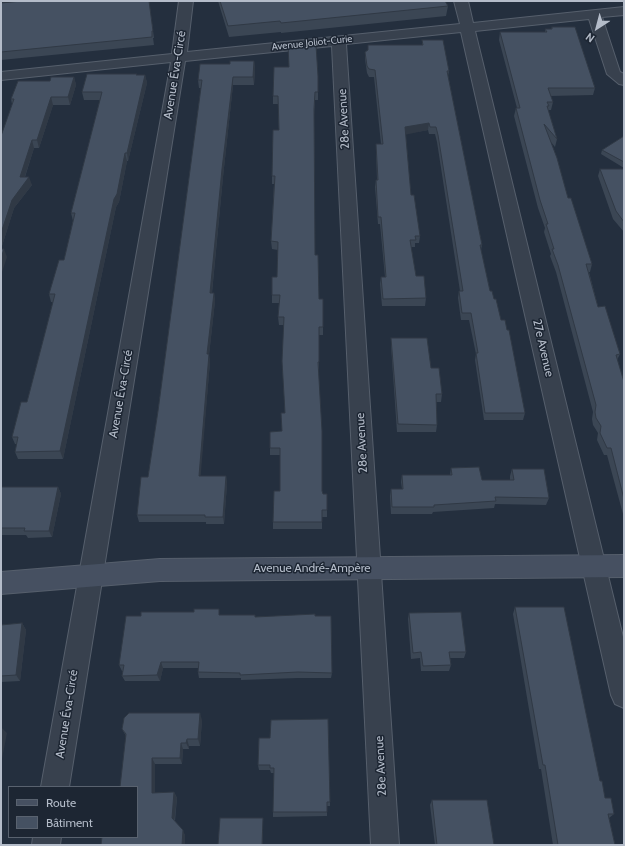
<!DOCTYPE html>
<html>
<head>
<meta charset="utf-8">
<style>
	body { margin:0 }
	#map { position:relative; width:625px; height:846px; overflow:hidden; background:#242f3e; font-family:Cabin,sans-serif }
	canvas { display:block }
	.frame { position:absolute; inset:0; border:2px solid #b4bcc9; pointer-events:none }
	.legend { position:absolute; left:8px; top:786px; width:130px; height:52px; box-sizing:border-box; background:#1d2633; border:1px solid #59626f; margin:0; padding:5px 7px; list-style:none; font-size:12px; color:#b4bcc9 }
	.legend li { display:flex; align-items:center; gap:8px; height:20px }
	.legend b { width:20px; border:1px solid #59626f }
	.north { position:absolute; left:577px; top:8px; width:40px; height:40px; -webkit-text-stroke:3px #1d2633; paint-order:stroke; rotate:216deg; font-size:11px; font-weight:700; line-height:16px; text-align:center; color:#b4bcc9 }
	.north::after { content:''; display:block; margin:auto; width:14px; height:18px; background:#b4bcc9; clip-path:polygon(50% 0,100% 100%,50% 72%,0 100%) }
</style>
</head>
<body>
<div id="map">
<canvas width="625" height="846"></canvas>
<div class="frame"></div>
<ul class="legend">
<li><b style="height:5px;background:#465061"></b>Route</li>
<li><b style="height:11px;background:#455162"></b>Bâtiment</li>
</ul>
<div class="north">N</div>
</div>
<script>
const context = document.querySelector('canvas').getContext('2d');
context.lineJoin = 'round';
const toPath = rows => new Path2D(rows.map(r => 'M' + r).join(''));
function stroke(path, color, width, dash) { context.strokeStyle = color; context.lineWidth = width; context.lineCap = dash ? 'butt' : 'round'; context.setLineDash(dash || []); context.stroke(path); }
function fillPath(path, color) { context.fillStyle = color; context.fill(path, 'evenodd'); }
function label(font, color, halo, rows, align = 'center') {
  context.font = font + ' Cabin,sans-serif'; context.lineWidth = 3; context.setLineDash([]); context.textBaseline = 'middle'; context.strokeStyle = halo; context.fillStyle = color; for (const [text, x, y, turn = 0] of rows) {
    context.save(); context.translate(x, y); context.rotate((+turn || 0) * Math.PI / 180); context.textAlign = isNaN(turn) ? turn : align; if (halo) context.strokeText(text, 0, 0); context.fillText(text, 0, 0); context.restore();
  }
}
const street = toPath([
	[179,1,193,1,187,52,460,24,454,1,468,1,473,23,624,7,624,15,602,17,620,72,624,74,624,85,619,84,607,74,589,19,475,31,624,641,624,708,615,704,611,695,461,32,346,44,399,845,371,845,332,46,185,61,69,787,41,787,171,62,1,80,1,72,172,54,179,1],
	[33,837,61,837,60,845,32,845,33,837]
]);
const secondary = toPath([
	[624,555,624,577,160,581,1,594,1,572,160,559,624,555]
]);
const wall = toPath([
	[149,1,154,38,153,38,154,45,1,60,1,3],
	[218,1,445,1,448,6,446,16,281,33,281,32,229,37],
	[552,27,595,88,593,95,550,96,553,102,551,110,548,110,557,139,555,147,551,142,568,198,592,264,590,272,589,272,598,307,620,354,617,360,624,382,624,514,623,514,607,455,604,455,597,440,598,433,593,425,592,419,593,412,556,272,550,256,551,254,544,232,545,228,538,208,514,116,516,108,517,108,499,40,500,32,545,32,545,29,551,29],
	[422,40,449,71,448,76,482,245,481,250,490,291,494,299,501,320,525,413,523,420,484,420,475,360,476,354,469,320,461,320,458,298,459,291,460,291,437,142,435,134,429,134,428,130,405,134,411,195,420,236,419,243,415,243,415,247,411,247,416,276,426,298,425,306,382,306,380,284,381,277,385,277,380,224,378,224,375,187,376,180,377,180,376,151,376,144,381,144,374,77,369,77,367,73,365,59,365,52,422,45],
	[254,61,255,69,254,85,233,85,223,177,212,293,214,293,215,301,209,355,210,362,200,476,226,476,227,484,224,524,206,524,206,522,139,522,137,515,148,477,158,411,201,88,199,88,198,80,230,64],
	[137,74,137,75,145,75,147,83,128,161,127,161,119,202,116,207,63,459,18,459,15,452,17,444,15,444,12,437,27,402,45,333,53,302,51,302,49,294,64,260,73,221,71,213,100,100,84,100,82,92],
	[318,76,318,100,315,100,314,116,315,255,319,299,323,299,323,335,319,335,319,369,318,369,322,491,323,494,327,494,327,517,322,517,322,529,273,529,273,522,280,491,280,455,270,455,270,448,282,431,285,413,284,325,279,325,278,317,279,303,272,303,272,295,277,277,278,250,272,249,271,241,274,184,272,184,272,176,279,130,278,104,273,104,273,96],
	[74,77,76,85,70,105,53,105,39,148,34,148,25,177,32,185,14,208,1,249,12,104,11,99,50,81],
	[624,136,624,168,601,154,602,150],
	[600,169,624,169,624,232,613,219,598,176],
	[391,338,431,368,442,394,441,402,436,402,437,425,436,432,397,432,391,346],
	[451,468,482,480,510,480,510,476,512,469,549,498,546,505,495,504,494,508,433,512,432,514,391,514,390,496,391,489,402,489,401,482,402,475,450,475],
	[1,485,2,487,58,487,61,494,52,537,28,538,26,535,1,535],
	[515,607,600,781,605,798,614,814,609,818,615,845,553,845,541,769,539,769,513,614],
	[409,613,466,652,464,658,450,658,451,665,449,671,421,671,420,658,411,659,408,619],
	[221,615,255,617,315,616,332,673,331,678,298,678,241,680,241,678,199,678,198,672,198,668,163,668,160,681,125,681,122,676,123,671,122,671,119,665],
	[22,623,26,630,20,681,1,682,1,625],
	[202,720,200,746,189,746,189,749,183,749,182,764,155,764,155,793,174,792,177,798,175,821,185,835,185,845,101,845,137,837,126,736,122,729],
	[259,738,330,802,330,806,327,806,327,816,273,817,273,812,274,773,271,773,270,770,259,770,258,765],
	[432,800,494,845,435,845,430,805]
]);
const shadedWall = toPath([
	[254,61,255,69,254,85,253,77],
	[145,75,147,83,128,161,127,153],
	[74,77,76,85,70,105,68,97],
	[233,77,233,85,223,177,211,301,210,293,222,169],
	[51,97,53,105,39,148,37,140],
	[429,123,428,130,404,135,405,127],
	[32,140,34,148,22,185,20,177],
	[125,153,127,161,119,202,116,207,63,459,60,451,114,199],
	[29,177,32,185,14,208,1,249,1,233,12,200],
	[4,249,7,257,1,275,1,258],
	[214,293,215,301,209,355,210,362,200,484,199,476,207,354],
	[226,476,227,484,224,524,223,517],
	[58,487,61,494,52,537,49,531],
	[22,623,26,630,20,681,16,675],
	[161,662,163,668,160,681,157,675],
	[200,713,202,720,200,746,198,739],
	[1,727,7,733,1,764],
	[187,739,189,746,189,749,186,743],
	[181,743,183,749,182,764,180,758],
	[152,758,155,764,155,799,152,793],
	[174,792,177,798,174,823,172,818],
	[263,818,263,845,262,845],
	[183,830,185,835,185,845,182,845]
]);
const building = toPath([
	[22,1,149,1,153,31,152,31,152,37,1,52,1,3,22,1],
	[220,1,445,1,448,6,281,23,280,21,228,26,220,1],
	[552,27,575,27,595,88,548,88,553,102,547,102,549,106,547,106,557,139,544,124,557,158,568,198,571,198,592,264,586,264,598,307,605,306,620,354,616,355,624,382,624,499,611,448,607,448,600,433,601,426,596,418,595,412,596,405,558,265,552,249,554,249,546,224,548,224,540,200,516,108,520,108,500,32,547,32,545,29,552,29,552,27],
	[422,40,443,40,449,71,447,71,482,245,480,245,490,291,492,291,494,299,496,299,501,320,505,320,507,330,509,330,525,413,485,413,476,353,478,353,471,313,462,313,459,291,463,291,438,135,436,127,430,127,429,123,405,127,411,195,414,195,420,236,415,236,416,240,410,240,416,276,424,276,426,298,383,299,381,277,386,277,381,217,378,217,376,180,378,180,376,144,383,144,375,70,369,69,367,66,365,52,368,50,368,45,423,45,422,40],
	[288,45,316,45,318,76,318,92,315,92,314,109,315,255,318,255,319,299,323,299,323,327,319,327,319,362,318,362,322,431,322,491,323,494,327,494,327,510,322,510,322,522,273,522,274,491,280,491,280,448,270,448,270,432,282,431,281,413,285,413,282,361,284,317,278,317,280,295,272,295,272,277,277,277,278,242,271,241,275,176,272,176,273,130,279,130,278,96,273,96,274,67,289,67,288,45],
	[230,61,254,61,253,77,233,77,222,169,210,293,214,293,207,354,209,354,199,476,226,476,223,517,205,517,205,515,137,515,141,477,148,477,158,411,202,80,198,80,200,64,230,64,230,61],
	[87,74,137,74,136,75,145,75,127,153,125,153,117,194,114,199,60,451,15,452,18,437,12,437,21,402,27,402,45,333,55,294,49,294,59,260,64,260,75,213,71,213,102,92,82,92,87,74],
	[51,77,74,77,68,97,51,97,37,140,32,140,20,177,29,177,12,200,1,233,1,136,14,99,11,99,18,81,50,81,51,77],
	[624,136,624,162,602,150,624,136],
	[600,169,624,169,624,222,616,211,600,169],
	[1,249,4,249,1,258,1,249],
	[391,338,427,338,431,368,439,368,442,394,436,394,437,425,398,424,391,338],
	[479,467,482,480,514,480,512,469,544,469,549,498,495,497,496,501,434,505,434,507,392,507,391,489,403,489,402,475,452,475,451,468,479,467],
	[1,487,58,487,49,531,24,531,25,528,1,528,1,487],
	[515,607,564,607,600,781,602,781,605,798,611,798,614,814,608,814,615,845,558,845,545,765,543,765,515,607],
	[194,609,219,609,219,615,255,615,255,617,315,614,315,616,331,616,332,673,298,672,240,675,240,673,198,672,199,662,161,662,157,675,122,676,124,665,119,665,126,616,141,616,141,612,194,612,194,609],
	[461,612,466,652,449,652,451,665,423,666,421,652,413,653,409,613,461,612],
	[22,623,16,675,1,676,1,625,22,623],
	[129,713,200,713,198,739,187,739,186,743,181,743,180,758,152,758,152,793,174,792,172,818,183,830,182,845,101,845,102,837,137,837,137,787,120,787,126,734,122,729,124,718,129,713],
	[328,719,330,802,327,802,327,812,273,812,274,768,270,768,270,765,258,765,259,738,270,738,271,720,328,719],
	[432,800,487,800,494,845,437,845,432,800],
	[220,818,263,818,262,845,218,845,220,818]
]);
const farStreetnames = [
	["Avenue Joliot-Curie",312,43,-6]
];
const streetNames = [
	["Avenue Éva-Circé",175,75,-81],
	["28e Avenue",344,119,-93],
	["27e Avenue",543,348,77],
	["Avenue Éva-Circé",121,394,-80],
	["28e Avenue",362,443,-93],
	["Avenue André-Ampère",312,568],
	["Avenue Éva-Circé",67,714,-81],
	["28e Avenue",381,766,-93]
];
stroke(street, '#565f6c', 2);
stroke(secondary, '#565f6c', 2);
fillPath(street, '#38414e');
fillPath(secondary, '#465061');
fillPath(wall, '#3b4654');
fillPath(shadedWall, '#303945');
fillPath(building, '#455162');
stroke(building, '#303945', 1);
label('10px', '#b4bcc9', '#1d2633', farStreetnames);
label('12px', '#b4bcc9', '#1d2633', streetNames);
</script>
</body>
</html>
